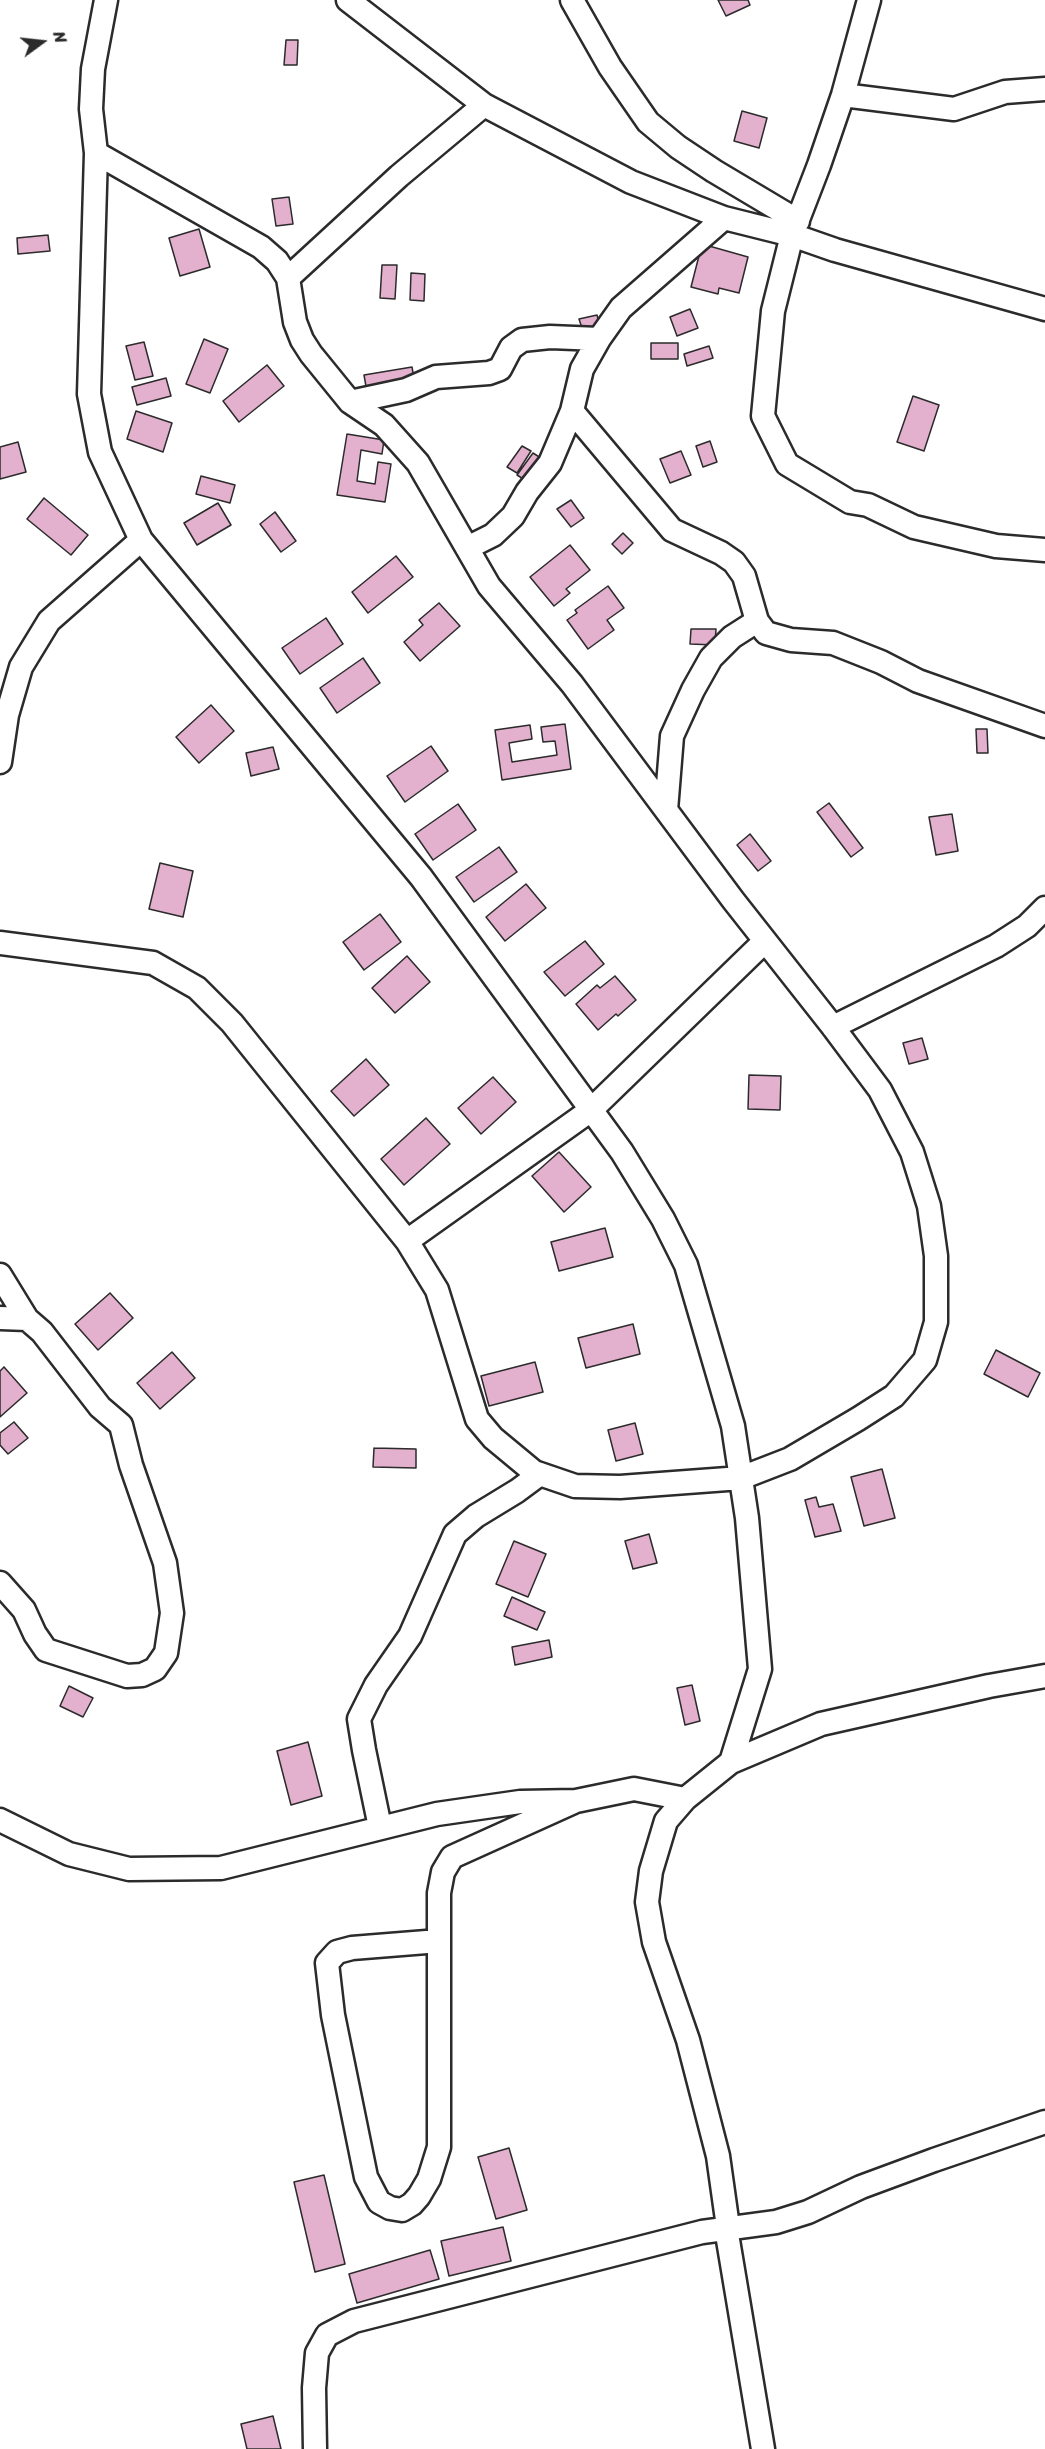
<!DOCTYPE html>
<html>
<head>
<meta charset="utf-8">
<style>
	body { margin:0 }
	#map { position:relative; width:1045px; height:2449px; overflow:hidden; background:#fff; font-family:Sriracha,sans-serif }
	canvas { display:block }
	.north { position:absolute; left:12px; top:12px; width:60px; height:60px; -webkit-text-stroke:4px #fff; paint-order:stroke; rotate:75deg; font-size:16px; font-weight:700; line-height:24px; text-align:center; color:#2b2b2b }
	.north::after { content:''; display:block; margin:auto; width:21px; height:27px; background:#2b2b2b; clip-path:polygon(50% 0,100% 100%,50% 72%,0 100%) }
</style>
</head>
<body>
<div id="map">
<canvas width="1045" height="2449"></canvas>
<div class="north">N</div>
</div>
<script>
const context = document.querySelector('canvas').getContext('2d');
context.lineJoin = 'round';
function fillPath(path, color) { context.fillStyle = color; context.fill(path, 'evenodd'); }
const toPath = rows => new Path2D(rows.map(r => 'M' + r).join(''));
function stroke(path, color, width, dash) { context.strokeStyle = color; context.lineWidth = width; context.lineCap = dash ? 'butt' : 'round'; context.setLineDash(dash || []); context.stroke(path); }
const building = toPath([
	[718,0,748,0,750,5,726,16,718,0],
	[286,40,298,40,297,65,284,65,286,40],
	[742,111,767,118,759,148,734,141,742,111],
	[289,197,293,224,276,226,272,199,289,197],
	[199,229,210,267,180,276,169,238,199,229],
	[48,235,50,251,18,254,17,238,48,235],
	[702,244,748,257,739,293,719,288,718,294,691,287,702,244],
	[382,265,397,265,395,299,380,298,382,265],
	[411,273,425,274,424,301,410,300,411,273],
	[690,309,698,328,677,336,670,317,690,309],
	[597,315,600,327,583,331,579,319,597,315],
	[204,339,228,349,210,393,186,384,204,339],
	[144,342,153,376,135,380,126,346,144,342],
	[651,343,678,343,678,359,651,359,651,343],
	[709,346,713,358,687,366,684,354,709,346],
	[267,365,284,386,239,422,223,401,267,365],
	[412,367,415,384,367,392,364,375,412,367],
	[166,378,171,396,137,405,132,387,166,378],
	[913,396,939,405,924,451,897,442,913,396],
	[136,411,172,423,163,452,127,439,136,411],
	[347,434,384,440,382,454,361,450,357,481,375,484,378,462,391,464,385,502,337,495,347,434],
	[710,441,717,462,703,467,696,446,710,441],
	[18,442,26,472,0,479,0,447,18,442],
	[522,446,531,451,517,473,507,467,522,446],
	[681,451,691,475,670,483,660,459,681,451],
	[533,453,544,460,528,482,517,475,533,453],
	[201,476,235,485,230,503,196,494,201,476],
	[44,498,88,535,71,555,27,519,44,498],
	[571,500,584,518,571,527,557,509,571,500],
	[218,503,231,525,197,545,184,523,218,503],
	[275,512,296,541,281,552,260,524,275,512],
	[623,533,633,543,622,554,612,544,623,533],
	[570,545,590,570,566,589,570,593,554,606,530,577,570,545],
	[396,556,413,577,368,613,352,592,396,556],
	[608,586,624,608,607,620,614,630,588,649,567,620,577,613,575,610,608,586],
	[439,603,460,626,420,661,404,642,423,625,419,620,439,603],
	[326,618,343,644,300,674,282,648,326,618],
	[691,629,716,629,715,645,690,644,691,629],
	[363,658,380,683,337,713,320,688,363,658],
	[211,705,234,731,199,763,176,737,211,705],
	[565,724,571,769,502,780,495,730,530,725,532,739,509,743,512,762,557,755,555,741,543,742,541,727,565,724],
	[976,729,987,729,988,753,977,753,976,729],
	[431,746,448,771,405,802,387,776,431,746],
	[273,747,279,769,251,776,246,753,273,747],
	[829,803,863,848,851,857,817,812,829,803],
	[458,804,476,830,433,860,415,834,458,804],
	[952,814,958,851,936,855,929,817,952,814],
	[750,834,771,861,758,871,737,845,750,834],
	[499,847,517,872,474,902,456,877,499,847],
	[160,863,193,871,183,917,149,909,160,863],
	[526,884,546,908,505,941,486,917,526,884],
	[380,914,401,942,364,970,343,942,380,914],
	[585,941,604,964,565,996,544,972,585,941],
	[407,956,430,982,395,1013,372,988,407,956],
	[615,976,636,1000,618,1016,616,1014,598,1030,576,1004,597,985,600,988,615,976],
	[922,1038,928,1059,909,1064,903,1043,922,1038],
	[366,1059,389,1085,354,1116,331,1091,366,1059],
	[749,1075,781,1076,780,1110,748,1109,749,1075],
	[493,1077,516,1102,481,1134,458,1108,493,1077],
	[426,1118,450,1144,404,1185,381,1159,426,1118],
	[559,1152,591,1187,564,1212,532,1176,559,1152],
	[605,1228,613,1257,559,1271,551,1242,605,1228],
	[110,1293,133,1318,98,1350,75,1324,110,1293],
	[633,1324,640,1354,586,1368,578,1338,633,1324],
	[996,1350,1040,1373,1028,1397,984,1374,996,1350],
	[172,1352,195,1378,160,1409,137,1383,172,1352],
	[535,1362,543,1392,489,1406,481,1376,535,1362],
	[4,1367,27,1393,0,1417,0,1371,4,1367],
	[14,1422,28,1438,8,1454,0,1445,0,1433,14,1422],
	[635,1423,643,1454,616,1461,608,1430,635,1423],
	[374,1448,416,1449,416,1468,373,1467,374,1448],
	[882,1469,895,1518,864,1526,851,1477,882,1469],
	[816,1497,819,1507,833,1504,841,1531,815,1537,805,1500,816,1497],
	[649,1534,657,1563,633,1569,625,1541,649,1534],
	[514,1541,546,1554,528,1597,496,1584,514,1541],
	[512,1597,545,1612,537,1630,504,1616,512,1597],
	[549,1640,552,1657,515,1665,512,1647,549,1640],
	[692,1685,700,1721,685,1725,677,1688,692,1685],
	[69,1686,93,1698,83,1717,60,1706,69,1686],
	[308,1742,322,1796,291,1805,277,1751,308,1742],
	[509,2148,527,2210,496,2219,478,2157,509,2148],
	[324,2175,345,2264,315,2272,294,2182,324,2175],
	[503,2227,511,2261,449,2276,441,2241,503,2227],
	[430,2250,439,2279,357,2303,349,2274,430,2250],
	[273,2416,281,2449,247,2449,241,2424,273,2416]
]);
const minor = toPath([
	[106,0,93,69,91,109,96,153,89,394,100,452,141,540,421,877,622,1152,663,1219,686,1265,733,1426,747,1518,760,1669,731,1762,685,1799,666,1821,651,1871,647,1902,654,1942,688,2040,718,2156,728,2227,727,2234,763,2449],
	[348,0,484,105,631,182,724,218,792,235,835,250,1045,309],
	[572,0,610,67,648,122,678,147,714,171,798,221],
	[869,0,843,95,819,165,792,235,773,311,763,416,787,464,850,502,868,505,914,527,996,546,1045,550],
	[843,95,954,109,1005,92,1045,89],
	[288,278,399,176,484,105],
	[350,402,406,390,436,377,489,373,500,369,511,348,522,340,550,337,599,339],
	[572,411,672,530,721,553,734,562,744,576,757,621,766,633,791,640,833,643,881,662,918,681,1045,726],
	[467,548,493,535,513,516,527,492,550,463,572,411,582,369,599,339,621,308,724,218],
	[0,762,7,715,21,667,49,621,141,540],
	[666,810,672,736,693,690,711,658,732,637,757,621],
	[0,943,153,963,197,988,232,1023,407,1241,437,1290,477,1419,493,1438,534,1472,575,1486,620,1487,741,1478,790,1459,858,1419,894,1396,925,1360,936,1322,936,1256,929,1206,912,1152,880,1090,833,1027,733,900,572,684,489,586,418,463,384,425,350,402,311,354,302,340,295,322,288,278,277,261,261,247,96,153],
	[833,1027,996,946,1027,926,1045,908],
	[407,1241,591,1110,765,941],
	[0,1275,27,1319,42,1332,100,1407,121,1425,131,1465,165,1563,172,1613,166,1653,155,1669,142,1675,127,1676,46,1650,35,1634,24,1610,0,1583],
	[0,1318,27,1319],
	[731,1762,821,1724,989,1686,1045,1676],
	[0,1820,69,1854,129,1869,221,1868,437,1814,520,1802,576,1801,634,1789,685,1799],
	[380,1827,364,1750,359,1719,376,1685,410,1636,455,1534,476,1516,517,1491,540,1474],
	[439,1941,352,1948,337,1952,327,1963,333,2015,366,2177,379,2202,390,2208,402,2210,412,2204,419,2196,429,2179,439,2147,439,1893,443,1872,452,1857,576,1801],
	[315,2449,314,2388,317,2353,327,2335,354,2321,702,2232,776,2222,808,2212,861,2187,934,2160,1045,2122]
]);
fillPath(building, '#e3b0ce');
stroke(building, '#2b2b2b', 1.5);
stroke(minor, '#2b2b2b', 27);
stroke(minor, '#fff', 22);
</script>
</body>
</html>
